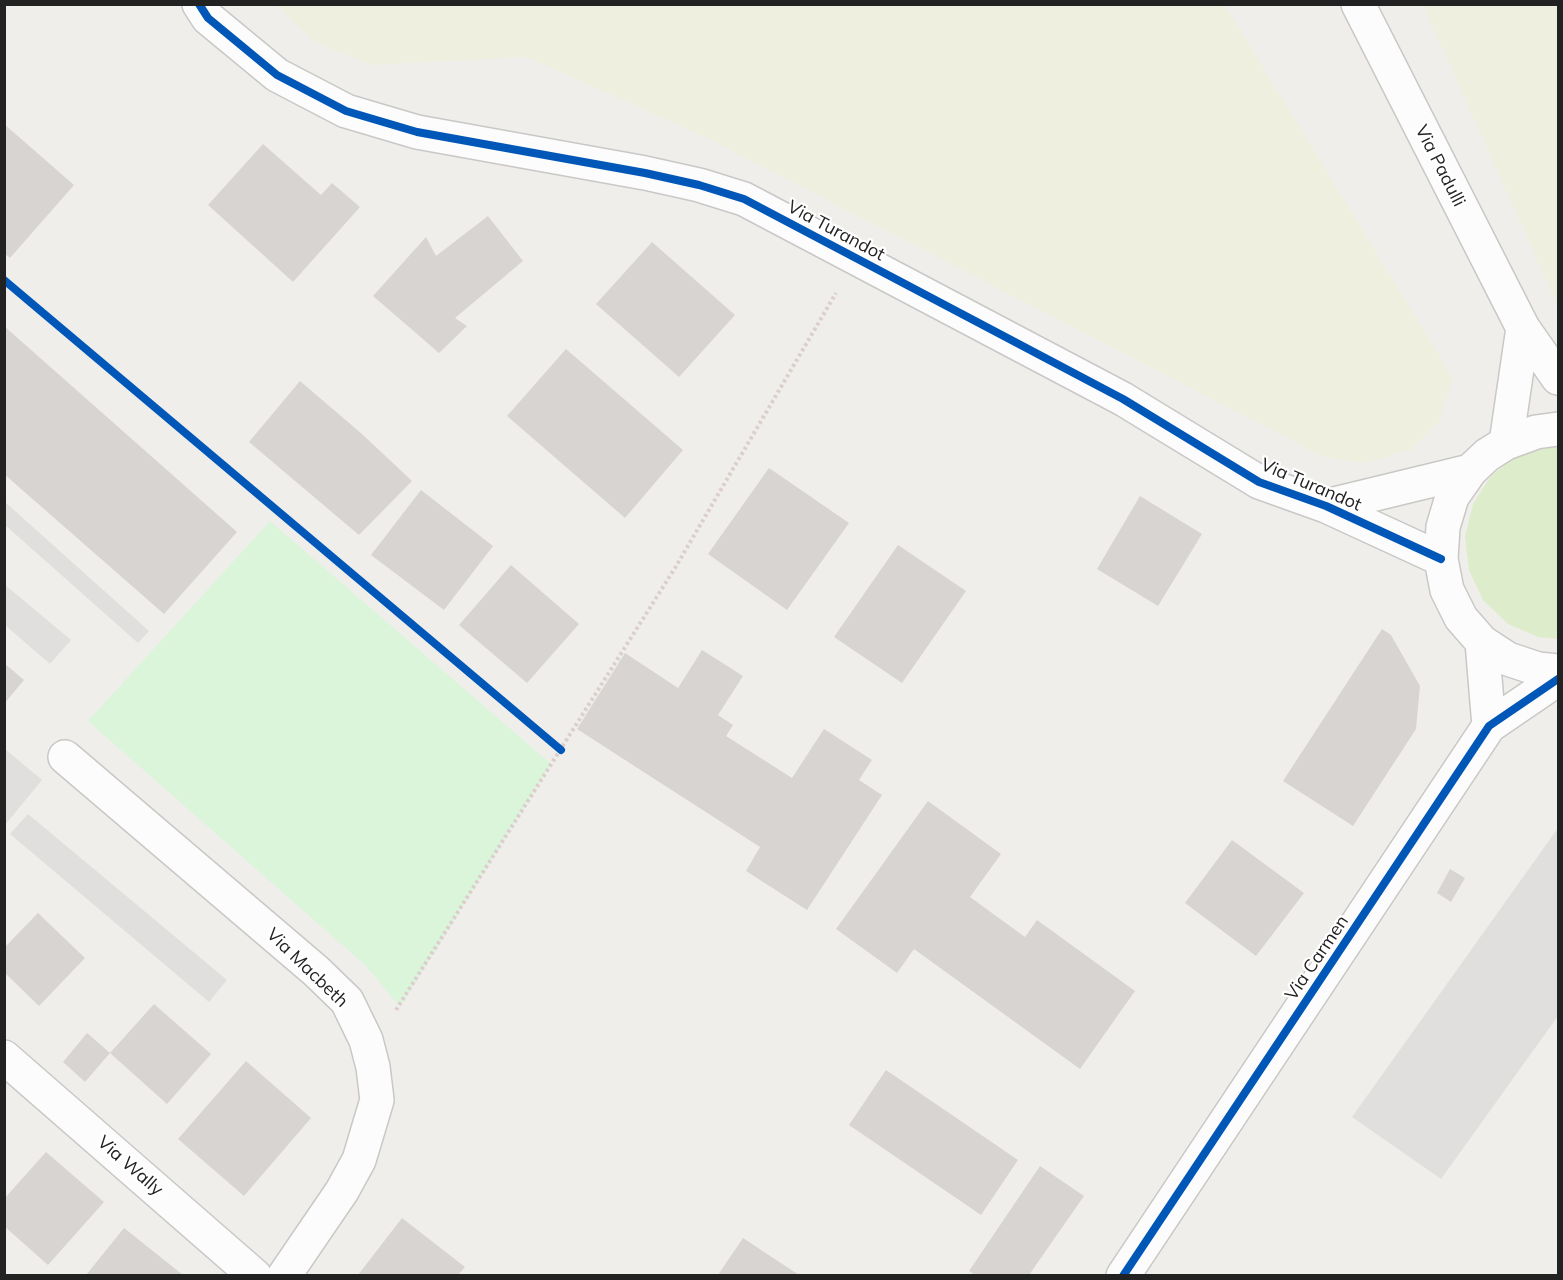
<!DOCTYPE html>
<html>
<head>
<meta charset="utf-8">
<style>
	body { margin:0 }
	#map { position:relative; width:1563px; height:1280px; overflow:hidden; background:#f0eeeb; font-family:Mulish,sans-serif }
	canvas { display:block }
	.frame { position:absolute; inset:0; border:6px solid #222; pointer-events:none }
</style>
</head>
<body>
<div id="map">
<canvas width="1563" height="1280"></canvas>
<div class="frame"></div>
</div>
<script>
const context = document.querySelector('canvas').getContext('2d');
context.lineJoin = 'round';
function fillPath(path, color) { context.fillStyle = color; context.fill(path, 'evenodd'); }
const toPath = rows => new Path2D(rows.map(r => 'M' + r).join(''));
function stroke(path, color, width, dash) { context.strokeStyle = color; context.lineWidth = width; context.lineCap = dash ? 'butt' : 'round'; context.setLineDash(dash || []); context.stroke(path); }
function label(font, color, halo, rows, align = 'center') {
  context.font = font + ' Mulish,sans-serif'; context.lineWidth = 4.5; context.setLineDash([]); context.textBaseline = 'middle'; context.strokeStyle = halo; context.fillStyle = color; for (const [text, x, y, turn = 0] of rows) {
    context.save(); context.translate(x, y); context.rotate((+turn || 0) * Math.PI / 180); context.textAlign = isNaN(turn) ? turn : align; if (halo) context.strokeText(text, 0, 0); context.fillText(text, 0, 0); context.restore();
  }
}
const farmland = toPath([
	[276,5,1225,5,1453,378,1439,422,1412,449,1366,463,1324,457,705,137,527,57,373,65,316,43],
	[1423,5,1558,5,1558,307]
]);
const grass = toPath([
	[1545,446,1558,446,1558,639,1538,637,1508,624,1483,600,1469,570,1465,537,1473,504,1491,476,1515,457]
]);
const park = toPath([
	[270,521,551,764,400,1007,365,965,88,721]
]);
const parking = toPath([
	[5,502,149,631,138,643,5,525],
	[4,584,71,640,50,664,5,625],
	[5,749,42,780,5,825],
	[28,814,227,980,209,1002,10,834],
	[1558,828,1558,1016,1441,1179,1352,1117]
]);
const building = toPath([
	[4,124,74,185,10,258,4,253],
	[263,144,321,195,332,183,360,207,293,282,208,205],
	[488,216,523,261,455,318,467,326,439,353,373,296,426,237,436,256],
	[652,242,735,315,679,377,596,304],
	[4,326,237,532,164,614,4,474],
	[566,349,683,450,625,518,507,416],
	[300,381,362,434,412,481,359,535,249,442],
	[769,468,849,523,787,610,708,554],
	[421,490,493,546,444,610,371,555],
	[1140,496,1202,534,1158,606,1097,569],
	[898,545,966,591,902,683,834,637],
	[511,565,579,624,527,683,459,625],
	[1382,629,1391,635,1420,686,1416,729,1353,826,1283,781],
	[702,650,743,676,718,715,733,725,726,736,792,778,824,729,872,760,859,780,882,795,807,910,746,871,760,847,577,729,625,653,678,688],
	[4,663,24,680,4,704],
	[928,801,1001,854,970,897,1025,937,1037,920,1135,991,1080,1069,914,949,897,973,836,929],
	[1232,840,1304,893,1256,956,1185,903],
	[1450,869,1465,878,1451,902,1437,893],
	[38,913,85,958,39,1006,4,972,4,948],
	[154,1004,211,1054,167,1104,110,1053],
	[87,1033,110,1053,85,1082,63,1062],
	[246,1061,311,1118,244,1196,178,1139],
	[886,1070,1018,1160,981,1215,849,1125],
	[46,1152,104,1202,48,1265,4,1226,4,1199],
	[1040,1166,1084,1196,1029,1275,975,1275,969,1271],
	[402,1218,465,1267,458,1275,358,1275],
	[124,1228,183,1275,86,1275],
	[743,1238,799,1275,718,1275]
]);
const path = toPath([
	[396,1010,675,568,836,293]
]);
const minor = toPath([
	[199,4,208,18,277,75,346,111,417,132,645,173,699,185,744,199,1123,399,1259,482,1326,506,1441,559],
	[1358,4,1523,328,1558,378],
	[1558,429,1536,432,1506,443,1487,455,1470,471,1452,497,1443,527,1441,559,1447,590,1461,618,1482,642,1508,659,1538,669,1558,671],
	[1506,443,1523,328],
	[1326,506,1470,471],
	[1482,642,1489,726],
	[65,757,316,971,347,1001,366,1040,373,1067,377,1100,359,1160,342,1191,284,1276],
	[4,1057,255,1276],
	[1123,1276,1489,726,1558,679]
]);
const cycleway = toPath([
	[199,4,208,18,277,75,346,111,417,132,645,173,699,185,744,199,1123,399,1259,482,1326,506,1441,559],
	[4,280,561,750],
	[1123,1276,1489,726,1558,679]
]);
const streetNames = [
	["Via Padulli",1440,166,63],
	["Via Turandot",836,231,28],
	["Via Turandot",1311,485,23],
	["Via Carmen",1317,958,-56],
	["Via Macbeth",307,968,44],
	["Via Wally",130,1166,41]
];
fillPath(farmland, '#efefdf');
fillPath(grass, '#ddeccb');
fillPath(park, '#daf5da');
fillPath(parking, '#e0dfde');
fillPath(building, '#d7d4d2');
stroke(minor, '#c9c8c7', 36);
stroke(path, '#dccecd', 4, [3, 3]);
stroke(minor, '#fdfcfc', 33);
stroke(cycleway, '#0057b8', 8);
label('18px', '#222', '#fff', streetNames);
</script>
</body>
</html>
